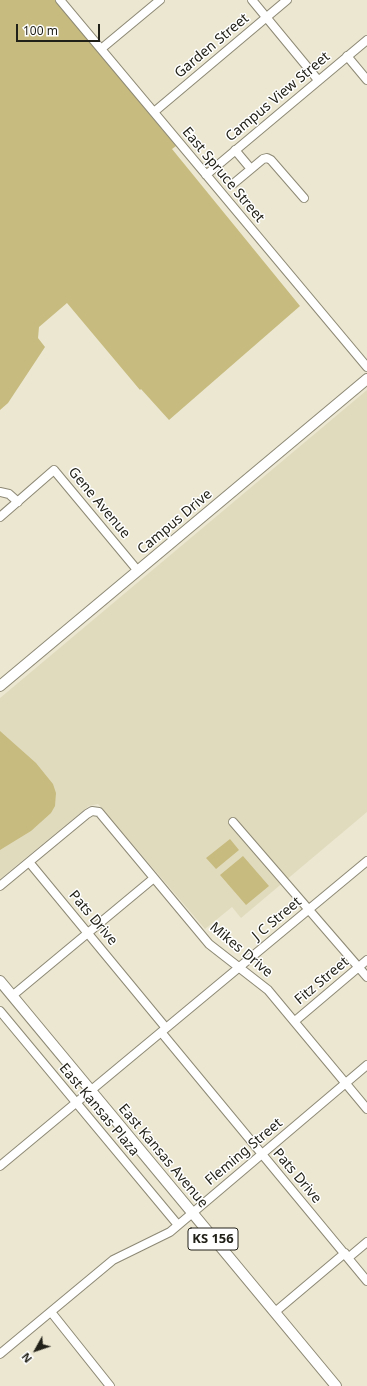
<!DOCTYPE html>
<html>
<head>
<meta charset="utf-8">
<style>
	body { margin:0 }
	#map { position:relative; width:367px; height:1386px; overflow:hidden; background:#ebe7d1; font-family:"Noto Sans",sans-serif }
	canvas { display:block }
	.north { position:absolute; left:16px; top:1330px; width:40px; height:40px; -webkit-text-stroke:3px #fff; paint-order:stroke; rotate:230deg; font-size:11px; font-weight:700; line-height:16px; text-align:center; color:#222119 }
	.north::after { content:''; display:block; margin:auto; width:14px; height:18px; background:#222119; clip-path:polygon(50% 0,100% 100%,50% 72%,0 100%) }
	.scale { position:absolute; left:16px; top:24px; width:84px; height:18px; box-sizing:border-box; border:2px solid #222119; border-top:0; padding-left:5px; font-size:12px; line-height:14px; white-space:nowrap; color:#222119; -webkit-text-stroke:3px #fff; paint-order:stroke }
</style>
</head>
<body>
<div id="map">
<canvas width="367" height="1386"></canvas>
<div class="north">N</div>
<div class="scale">100 m</div>
</div>
<script>
const context = document.querySelector('canvas').getContext('2d');
context.lineJoin = 'round';
function fillPath(path, color) { context.fillStyle = color; context.fill(path, 'evenodd'); }
const toPath = rows => new Path2D(rows.map(r => 'M' + r).join(''));
function stroke(path, color, width, dash) { context.strokeStyle = color; context.lineWidth = width; context.lineCap = dash ? 'butt' : 'round'; context.setLineDash(dash || []); context.stroke(path); }
function label(font, color, halo, rows, align = 'center') {
  context.font = font + ' "Noto Sans",sans-serif'; context.lineWidth = 3; context.setLineDash([]); context.textBaseline = 'middle'; context.strokeStyle = halo; context.fillStyle = color; for (const [text, x, y, turn = 0] of rows) {
    context.save(); context.translate(x, y); context.rotate((+turn || 0) * Math.PI / 180); context.textAlign = isNaN(turn) ? turn : align; if (halo) context.strokeText(text, 0, 0); context.fillText(text, 0, 0); context.restore();
  }
}
const built = toPath([
	[367,390,367,812,241,918,232,907,205,929,98,804,89,806,0,879,0,698]
]);
const green = toPath([
	[0,0,55,0,176,146,172,149,300,306,169,420,141,389,140,390,67,303,39,327,38,338,45,347,8,403,0,410],
	[0,731,36,763,53,784,56,793,55,806,51,813,31,831,0,850],
	[230,839,239,850,216,869,206,858],
	[243,856,269,886,246,905,220,875]
]);
const minor = toPath([
	[60,0,367,367],
	[252,0,318,80],
	[101,49,160,0],
	[347,56,367,80],
	[154,112,287,0],
	[251,169,263,159,267,158,271,160,304,198],
	[206,175,367,40],
	[233,184,251,169,235,150],
	[0,492,9,494,18,502],
	[0,517,54,470,138,571],
	[233,822,367,977],
	[29,862,166,1028],
	[0,886,87,814,92,811,99,812,209,944,268,990,367,1109],
	[12,996,154,878],
	[0,1011,178,1225],
	[295,1021,367,960],
	[161,1032,367,1281],
	[0,1166,367,861],
	[348,1258,367,1242],
	[51,1312,110,1386],
	[275,1312,345,1253],
	[0,1354,113,1260,170,1232,367,1065]
]);
const major = toPath([
	[0,686,367,379],
	[0,981,336,1386]
]);
const shields = [
	[213,1239,50]
];
const shieldNames = [
	["KS 156",213,1239]
];
const streetNames = [
	["Garden Street",212,46,-40],
	["Campus View Street",278,97,-40],
	["East Spruce Street",223,175,50],
	["Gene Avenue",99,503,50],
	["Campus Drive",175,522,-40],
	["Pats Drive",93,918,50],
	["J C Street",277,919,-40],
	["Mikes Drive",241,950,40],
	["Fitz Street",322,981,-40],
	["East Kansas Plaza",99,1110,50],
	["Fleming Street",244,1152,-40],
	["East Kansas Avenue",163,1156,50],
	["Pats Drive",297,1176,50]
];
fillPath(built, '#e1dbbe');
fillPath(green, '#c7bb7f');
stroke(minor, '#8d8975', 10);
stroke(major, '#8d8975', 12);
stroke(minor, '#fff', 8);
stroke(major, '#fff', 10);
for (const [x, y, w] of shields) { const box = new Path2D(); box.roundRect(x - w / 2, y - 11, w, 22, 3); context.fillStyle = '#fff'; context.fill(box); stroke(box, '#222119', 1); }
label('bold 13px', '#222119', null, shieldNames);
label('14px', '#222119', '#fff', streetNames);
</script>
</body>
</html>
